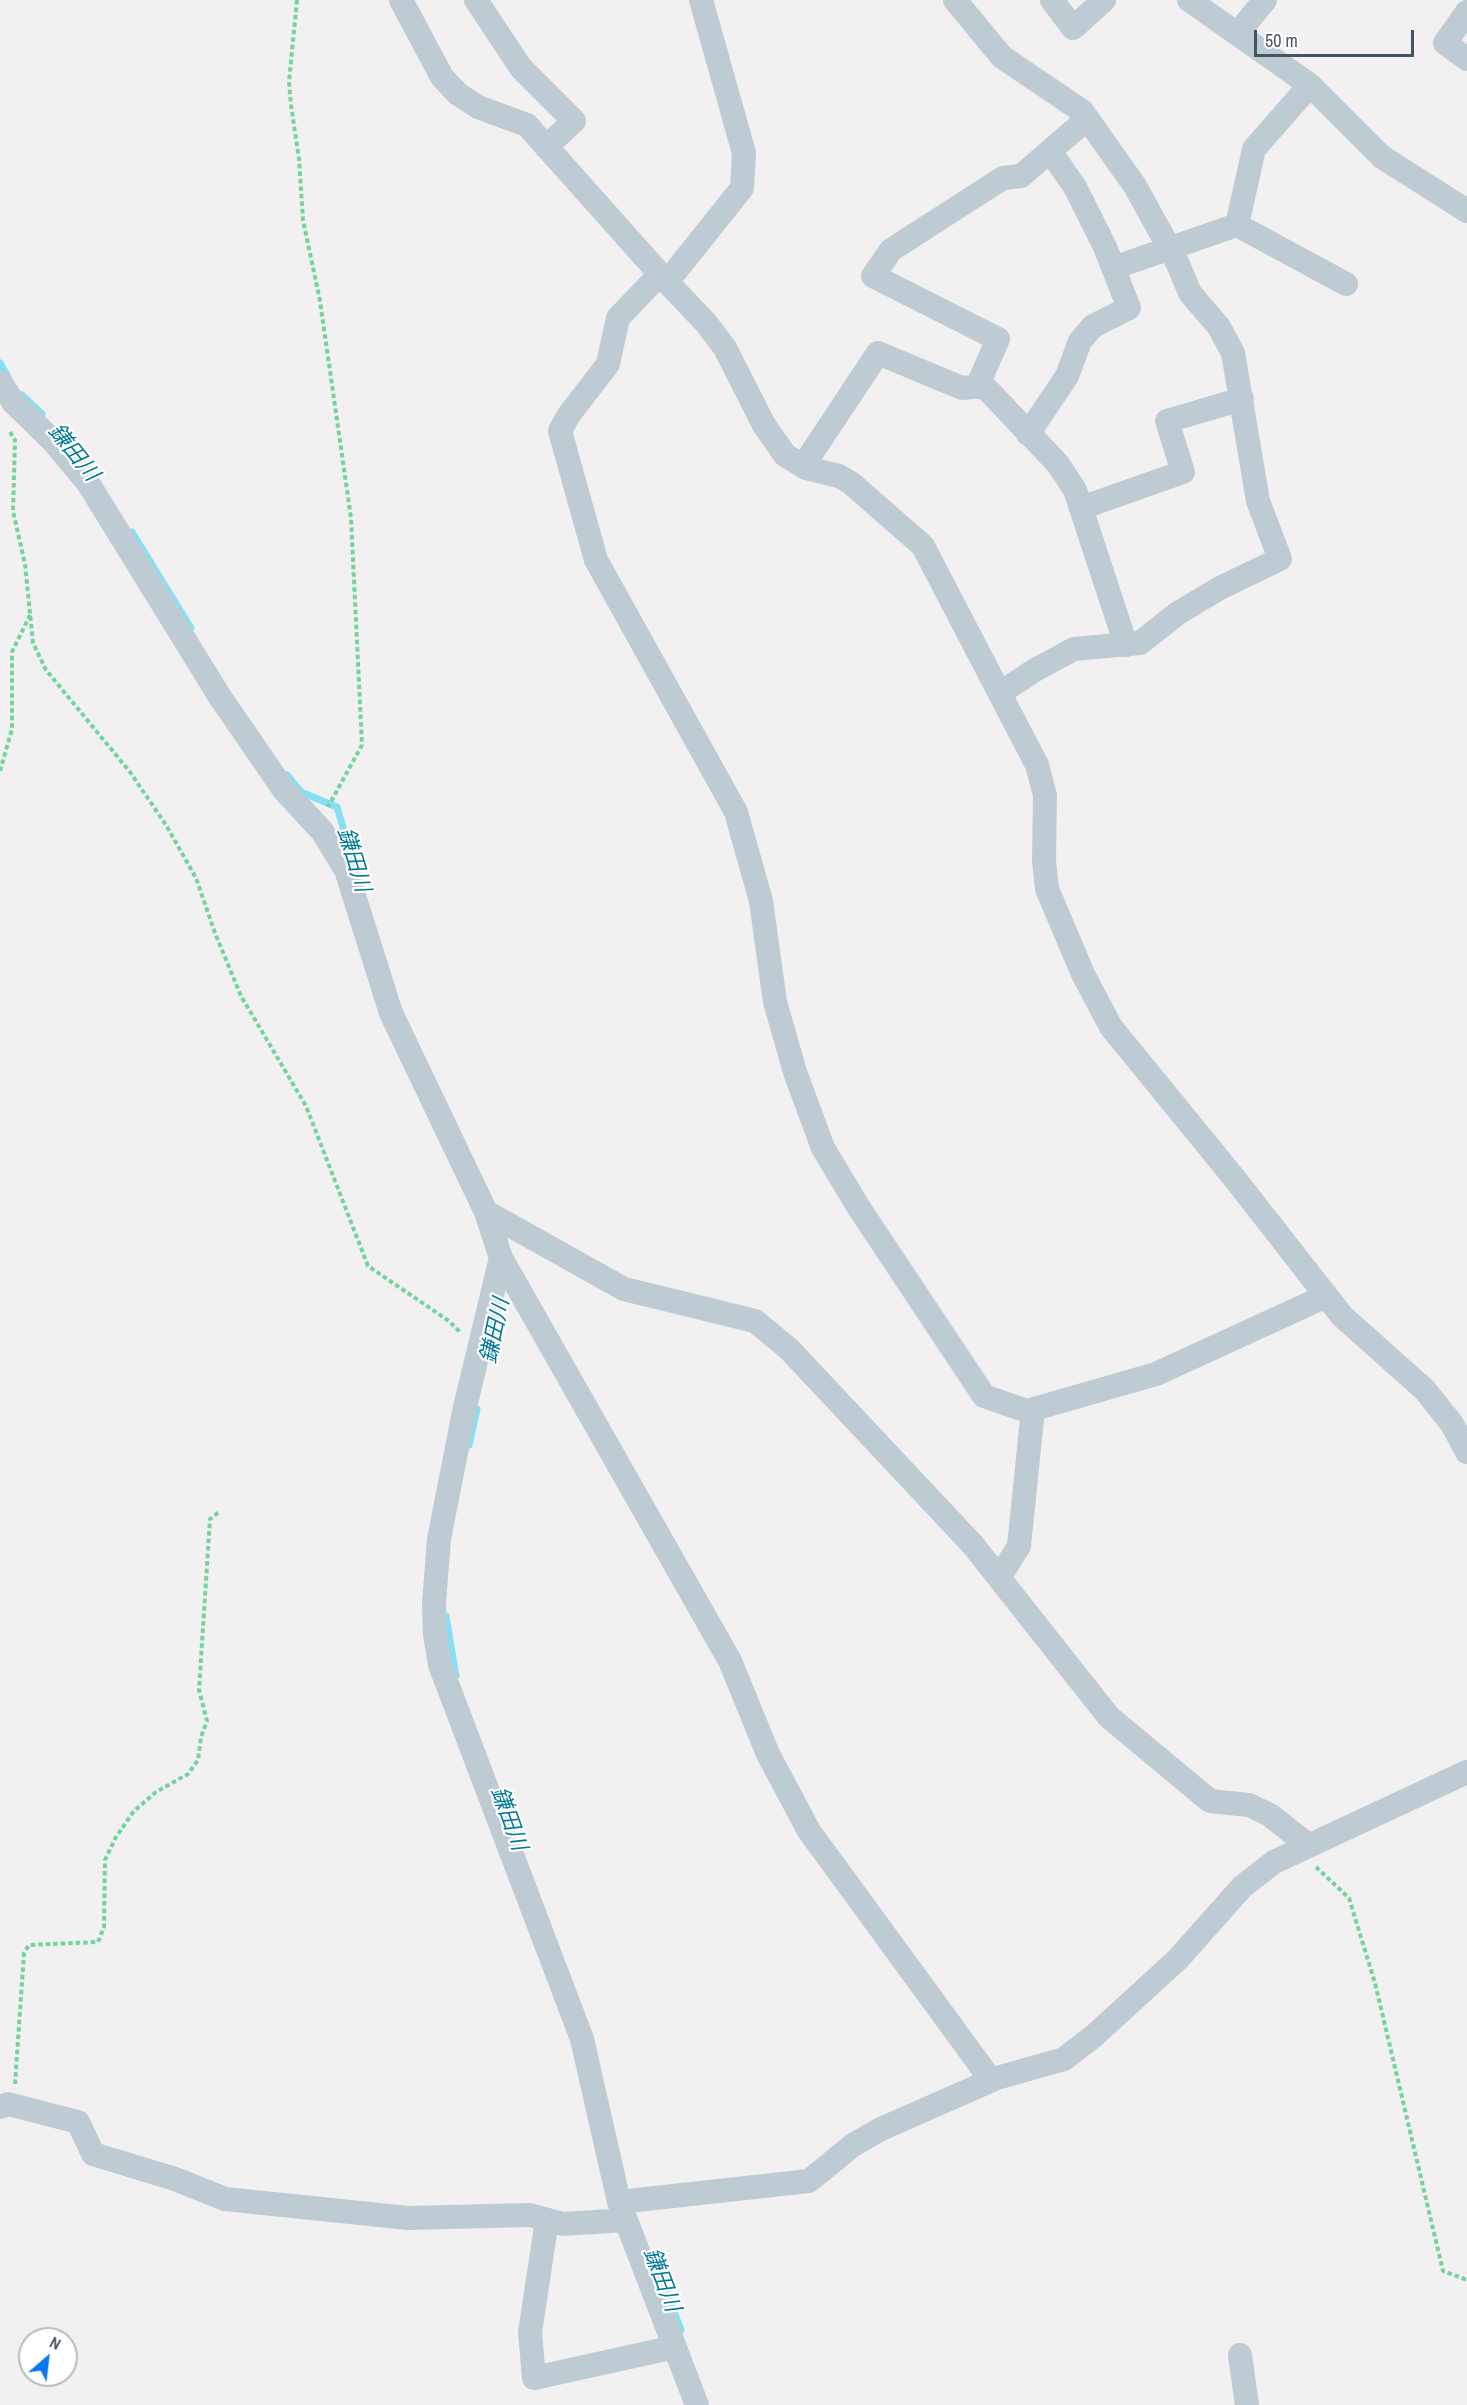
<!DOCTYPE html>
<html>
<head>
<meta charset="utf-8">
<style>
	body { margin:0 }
	#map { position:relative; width:1467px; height:2405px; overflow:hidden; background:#f2f0f0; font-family:"Archivo Narrow",sans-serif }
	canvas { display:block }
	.north { position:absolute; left:18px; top:2327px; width:60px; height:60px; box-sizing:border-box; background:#fff; border:2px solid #b5bbbf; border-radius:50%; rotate:28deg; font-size:16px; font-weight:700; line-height:24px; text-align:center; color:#46545f }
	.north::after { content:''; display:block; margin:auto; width:21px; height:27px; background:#0b78f1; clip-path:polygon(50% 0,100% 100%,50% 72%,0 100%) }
	.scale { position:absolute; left:1254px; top:30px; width:160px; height:27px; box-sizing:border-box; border:3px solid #46545f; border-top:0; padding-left:8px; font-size:18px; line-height:21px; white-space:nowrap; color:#46545f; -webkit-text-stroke:4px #fff; paint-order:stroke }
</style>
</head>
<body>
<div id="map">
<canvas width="1467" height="2405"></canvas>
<div class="north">N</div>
<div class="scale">50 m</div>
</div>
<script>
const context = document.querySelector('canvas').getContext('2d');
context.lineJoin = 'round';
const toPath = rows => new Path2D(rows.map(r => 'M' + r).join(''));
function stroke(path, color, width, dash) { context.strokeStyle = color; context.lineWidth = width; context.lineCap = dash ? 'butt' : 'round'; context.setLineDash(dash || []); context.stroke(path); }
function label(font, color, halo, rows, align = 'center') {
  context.font = font + ' "Archivo Narrow","Noto Sans JP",sans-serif'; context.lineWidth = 4.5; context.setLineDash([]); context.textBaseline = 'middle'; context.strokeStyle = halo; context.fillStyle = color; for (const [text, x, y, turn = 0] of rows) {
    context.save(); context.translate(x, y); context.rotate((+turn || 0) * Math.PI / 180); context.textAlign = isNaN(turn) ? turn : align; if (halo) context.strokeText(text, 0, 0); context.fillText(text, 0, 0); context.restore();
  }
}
const stream = toPath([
	[0,363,8,377],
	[22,395,42,414],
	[132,532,191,628],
	[287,775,301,792,337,807,354,864],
	[469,1445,477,1409],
	[446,1616,456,1676],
	[667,2293,681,2330]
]);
const path = toPath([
	[297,0,289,82,291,105,299,159,303,220,320,301,351,518,362,745,328,807],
	[10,432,15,440,13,511,25,564,33,643,46,670,130,772,166,825,196,878,215,933,241,996,306,1106,368,1266,449,1321,461,1333],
	[0,771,12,729,12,652,30,615],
	[1316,1867,1349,1898,1375,1983,1443,2271,1467,2280],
	[15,2084,24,1953,29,1945,98,1942,104,1927,105,1860,116,1837,134,1811,156,1792,188,1774,198,1760,201,1737,207,1721,199,1690,210,1519,219,1512]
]);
const minor = toPath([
	[401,0,442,77,458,94,478,107,527,125,667,282,706,323,725,348,764,425,785,455,806,468,839,476,851,483,923,546,1037,765,1045,795,1044,861,1047,889,1083,974,1111,1027,1235,1179,1342,1316,1425,1390,1452,1424,1467,1452],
	[476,0,521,68,574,121,546,147],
	[955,0,1002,57,1082,111,1135,186,1178,264,1190,293,1219,327,1233,353,1258,501,1280,559,1220,588,1178,613,1140,643,1074,649,1035,670,1000,693],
	[1052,0,1073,28,1104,0],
	[1189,0,1310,85,1382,157,1467,211],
	[1467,12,1445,43,1467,59],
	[1237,34,1265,0],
	[1237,225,1346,284],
	[1113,268,1237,225,1254,149,1310,85],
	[660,274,618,318,608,364,568,416,560,431,596,560,736,812,761,901,775,1002,795,1072,823,1148,859,1208,984,1396,1027,1411,1156,1374,1326,1296],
	[667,282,742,188,744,153,701,0],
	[0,382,14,403,55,443,88,483,220,697,284,790,322,831,346,870,391,1013,486,1212,501,1258,465,1407,439,1539,434,1603,435,1634,440,1665,582,2039,619,2202,697,2405],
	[977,387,998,339,873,276,891,250,1003,178,1021,176,1087,119],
	[1028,434,1067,376,1080,341,1093,326,1129,308,1105,247,1075,187,1050,151],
	[803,466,878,353,962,388,984,386,1058,464,1075,490,1126,645],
	[1081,508,1183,472,1167,421,1242,399],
	[486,1212,624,1289,755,1321,789,1349,973,1545,1109,1717,1210,1801,1249,1805,1270,1815,1309,1846],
	[501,1258,730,1661,768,1754,809,1831,991,2080],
	[999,1578,1019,1546,1033,1409],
	[0,2107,8,2104,78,2122,93,2154,175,2179,225,2199,408,2218,530,2215,563,2224,626,2220],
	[619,2202,809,2181,853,2145,881,2129,997,2078,1064,2059,1095,2035,1178,1959,1242,1887,1274,1862,1467,1772],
	[547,2220,530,2332,534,2378,675,2347],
	[1240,2355,1247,2405]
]);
const waterNames = [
	["鎌田川",73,453,51],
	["鎌田川",353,860,73],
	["鎌田川",496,1331,-78],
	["鎌田川",508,1819,70],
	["鎌田川",661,2280,69]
];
stroke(stream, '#85e0f3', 7);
stroke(path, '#71d49f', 4, [4.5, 3]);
stroke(minor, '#bfcbd3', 24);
label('italic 22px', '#047c96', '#fff', waterNames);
</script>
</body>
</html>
